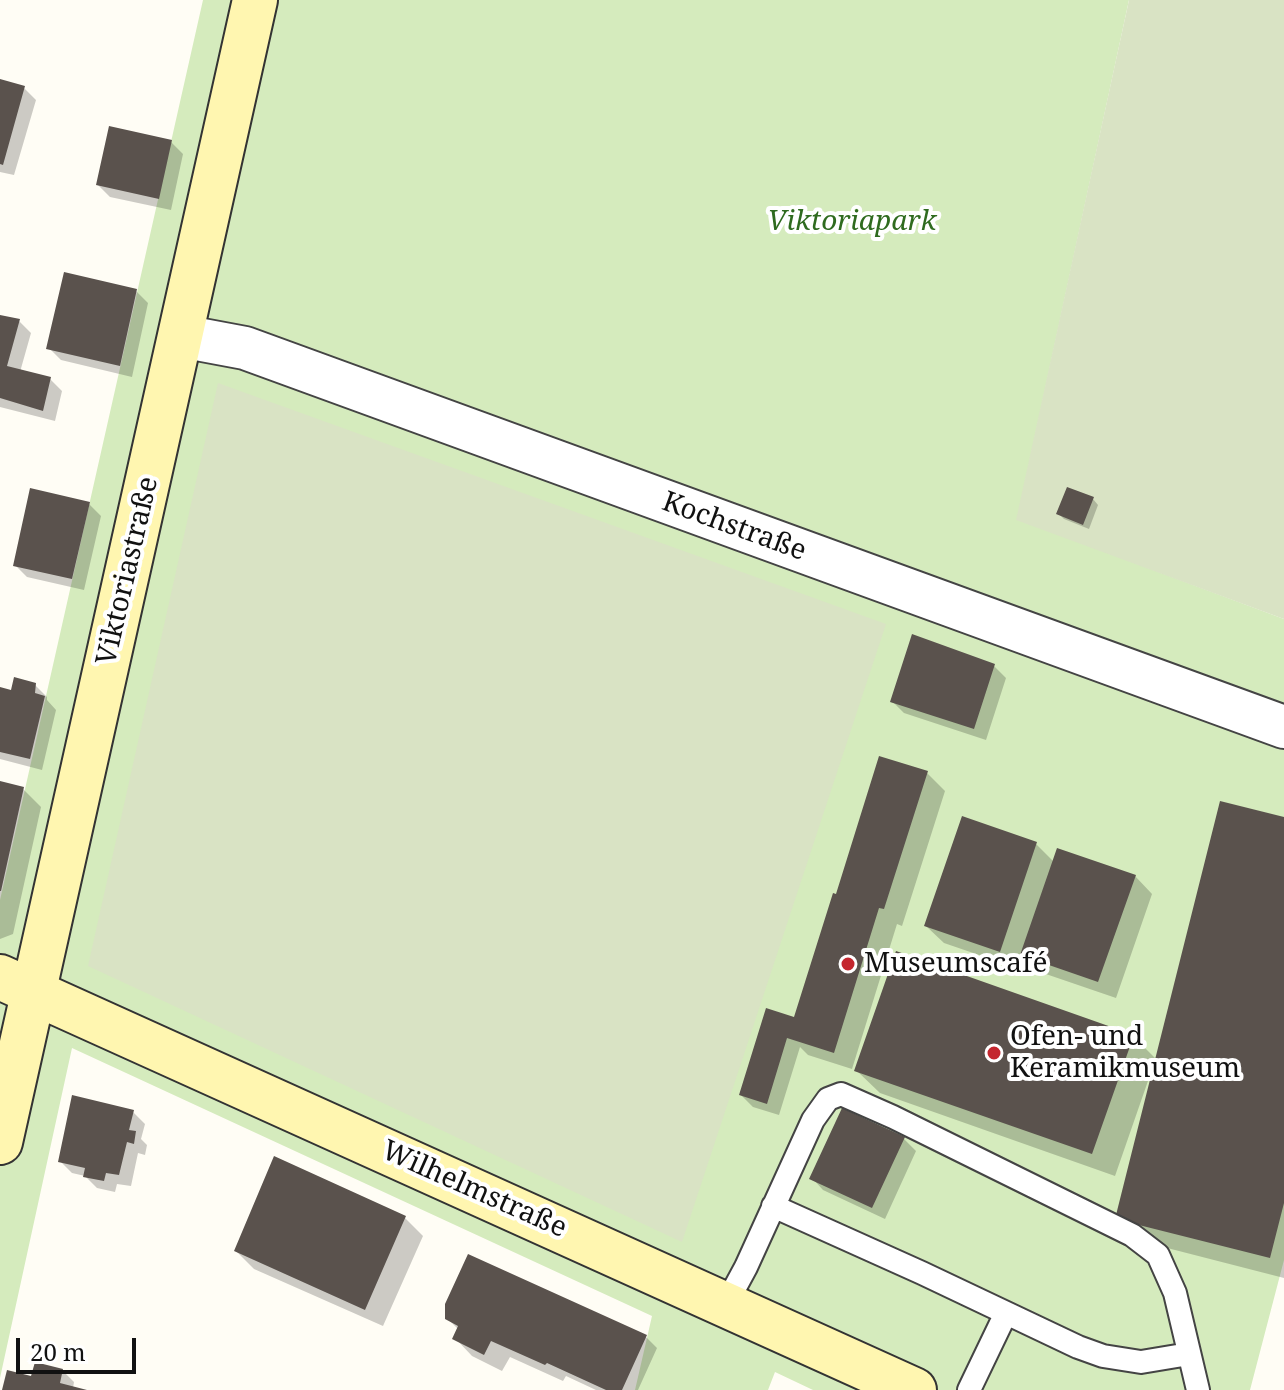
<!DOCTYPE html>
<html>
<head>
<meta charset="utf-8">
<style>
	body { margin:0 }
	#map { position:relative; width:1284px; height:1390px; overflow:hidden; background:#fffdf5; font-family:"Noto Serif",serif }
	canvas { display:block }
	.scale { position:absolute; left:16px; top:1338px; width:120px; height:36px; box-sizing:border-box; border:4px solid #111; border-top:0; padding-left:10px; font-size:24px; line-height:28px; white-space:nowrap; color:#111; -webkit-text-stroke:6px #fff; paint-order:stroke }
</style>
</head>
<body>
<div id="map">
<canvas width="1284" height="1390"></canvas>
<div class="scale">20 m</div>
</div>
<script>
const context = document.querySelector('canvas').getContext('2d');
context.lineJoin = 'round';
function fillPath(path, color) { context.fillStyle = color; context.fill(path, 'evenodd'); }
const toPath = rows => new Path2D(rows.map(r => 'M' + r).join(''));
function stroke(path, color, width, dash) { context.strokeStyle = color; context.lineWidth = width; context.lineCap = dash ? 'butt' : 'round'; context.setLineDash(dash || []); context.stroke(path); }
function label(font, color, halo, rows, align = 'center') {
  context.font = font + ' "Noto Serif",serif'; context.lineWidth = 8; context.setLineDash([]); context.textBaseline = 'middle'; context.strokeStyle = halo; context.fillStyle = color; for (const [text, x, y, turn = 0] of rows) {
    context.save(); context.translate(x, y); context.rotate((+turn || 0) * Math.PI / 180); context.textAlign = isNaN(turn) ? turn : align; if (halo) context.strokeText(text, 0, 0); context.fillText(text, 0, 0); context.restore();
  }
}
const green = toPath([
	[203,0,1129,0,1017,519,1284,619,1284,1260,1250,1390,813,1390,775,1372,768,1390,635,1390,652,1316,72,1048,0,1378,0,900]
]);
const cemetery = toPath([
	[1129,0,1284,0,1284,619,1016,520],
	[218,383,886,624,682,1242,88,966]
]);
const shadow = toPath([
	[0,81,24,88,36,100,14,175,0,172],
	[171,142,183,154,171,210,110,197,98,185],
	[136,291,148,303,132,377,61,360,49,348],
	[0,317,19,321,31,333,20,372,50,379,62,391,55,421,0,407],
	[1093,499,1098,505,1089,529,1064,519,1059,514],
	[89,504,101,516,84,590,27,577,15,565],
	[994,666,1006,678,986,740,904,713,892,701],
	[35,685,47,697,47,700,56,710,42,770,0,759,0,689,12,692],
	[927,773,945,791,902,926,897,924,852,1069,808,1055,800,1047,779,1115,753,1107,741,1095,795,1021],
	[0,783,23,789,41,807,13,934,0,939],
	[1284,819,1284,1278,1140,1241,1117,1218,1152,1079,1149,1078,1115,1176,880,1093,856,1070,1133,1036,1157,1060],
	[1036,844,1054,862,1135,876,1152,894,1116,998,1040,972,1022,955,1017,968,944,943,926,926],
	[843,1110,904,1139,916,1151,885,1219,823,1190,812,1178],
	[133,1112,145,1124,141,1139,147,1145,145,1155,138,1153,131,1186,117,1184,115,1192,97,1188,85,1176,72,1173,60,1161],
	[405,1218,423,1236,383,1326,254,1269,236,1251],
	[447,1318,645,1336,657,1348,638,1390,596,1390,566,1376,563,1381,510,1357,502,1371,472,1356,455,1338,459,1330],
	[62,1370,74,1382,73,1388,83,1390,4,1390,32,1379]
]);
const building = toPath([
	[0,79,25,86,3,165,0,164],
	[109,126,172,140,159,199,96,185],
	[64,272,137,289,120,366,46,349],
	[0,315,20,319,7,366,51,377,43,411,0,398],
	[1067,487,1094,497,1083,525,1056,514],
	[30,488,90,502,72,579,13,566],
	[912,634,995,664,974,729,890,702],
	[14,677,36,683,35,693,45,696,30,759,0,752,0,687,11,690],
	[879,756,928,771,884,909,879,908,834,1053,787,1038,767,1104,739,1095,766,1008,794,1017,833,893,836,894],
	[0,781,24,787,1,891,0,891],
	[1220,801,1284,817,1284,1203,1270,1258,1115,1219],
	[962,816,1037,842,1000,952,924,926],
	[1057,848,1136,875,1098,982,1020,955],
	[896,951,1134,1035,1092,1154,854,1071],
	[72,1095,134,1110,129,1130,136,1131,134,1144,127,1142,119,1175,106,1173,104,1181,83,1177,85,1168,58,1162],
	[842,1108,905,1137,872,1208,809,1179],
	[274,1156,406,1216,365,1310,234,1251],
	[468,1254,647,1335,622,1390,606,1390,547,1363,545,1365,491,1341,484,1355,452,1339,458,1326,445,1319,445,1304],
	[35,1362,63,1369,60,1383,87,1390,2,1390,7,1370,31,1376]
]);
const lane = toPath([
	[773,1206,922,1273,1078,1347,1103,1356,1141,1362,1189,1354],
	[726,1304,746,1267,813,1120,828,1099,841,1094,893,1117,1132,1235,1158,1255,1175,1293,1198,1390],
	[969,1390,1006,1313]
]);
const street = toPath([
	[181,336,245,348,1284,727]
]);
const secondary = toPath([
	[0,977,914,1390],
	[0,1142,255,0]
]);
const markers = [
	[848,964,8,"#c4262e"],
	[994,1053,8,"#c4262e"]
];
const parkNames = [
	["Viktoriapark",852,222]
];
const streetNames = [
	["Kochstraße",734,527,20],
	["Viktoriastraße",128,571,-77],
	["Wilhelmstraße",474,1190,24]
];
const poiNames = [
	["Museumscafé",864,964],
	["Ofen- und",1010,1037],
	["Keramikmuseum",1010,1069]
];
fillPath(green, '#d5ebbd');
fillPath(cemetery, '#d9e3c4');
fillPath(shadow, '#0003');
fillPath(building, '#5a524d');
stroke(lane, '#444', 26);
stroke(street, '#444', 46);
stroke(secondary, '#333', 48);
stroke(lane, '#fff', 22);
stroke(street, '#fff', 42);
stroke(secondary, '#fff6b0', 44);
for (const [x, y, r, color] of markers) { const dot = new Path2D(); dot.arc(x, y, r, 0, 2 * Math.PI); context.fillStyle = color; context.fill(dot); stroke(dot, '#fff', 3); }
label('italic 28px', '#2f6b1f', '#fff', parkNames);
label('28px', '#111', '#fff', streetNames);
label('28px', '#111', '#fff', poiNames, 'left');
</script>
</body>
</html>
